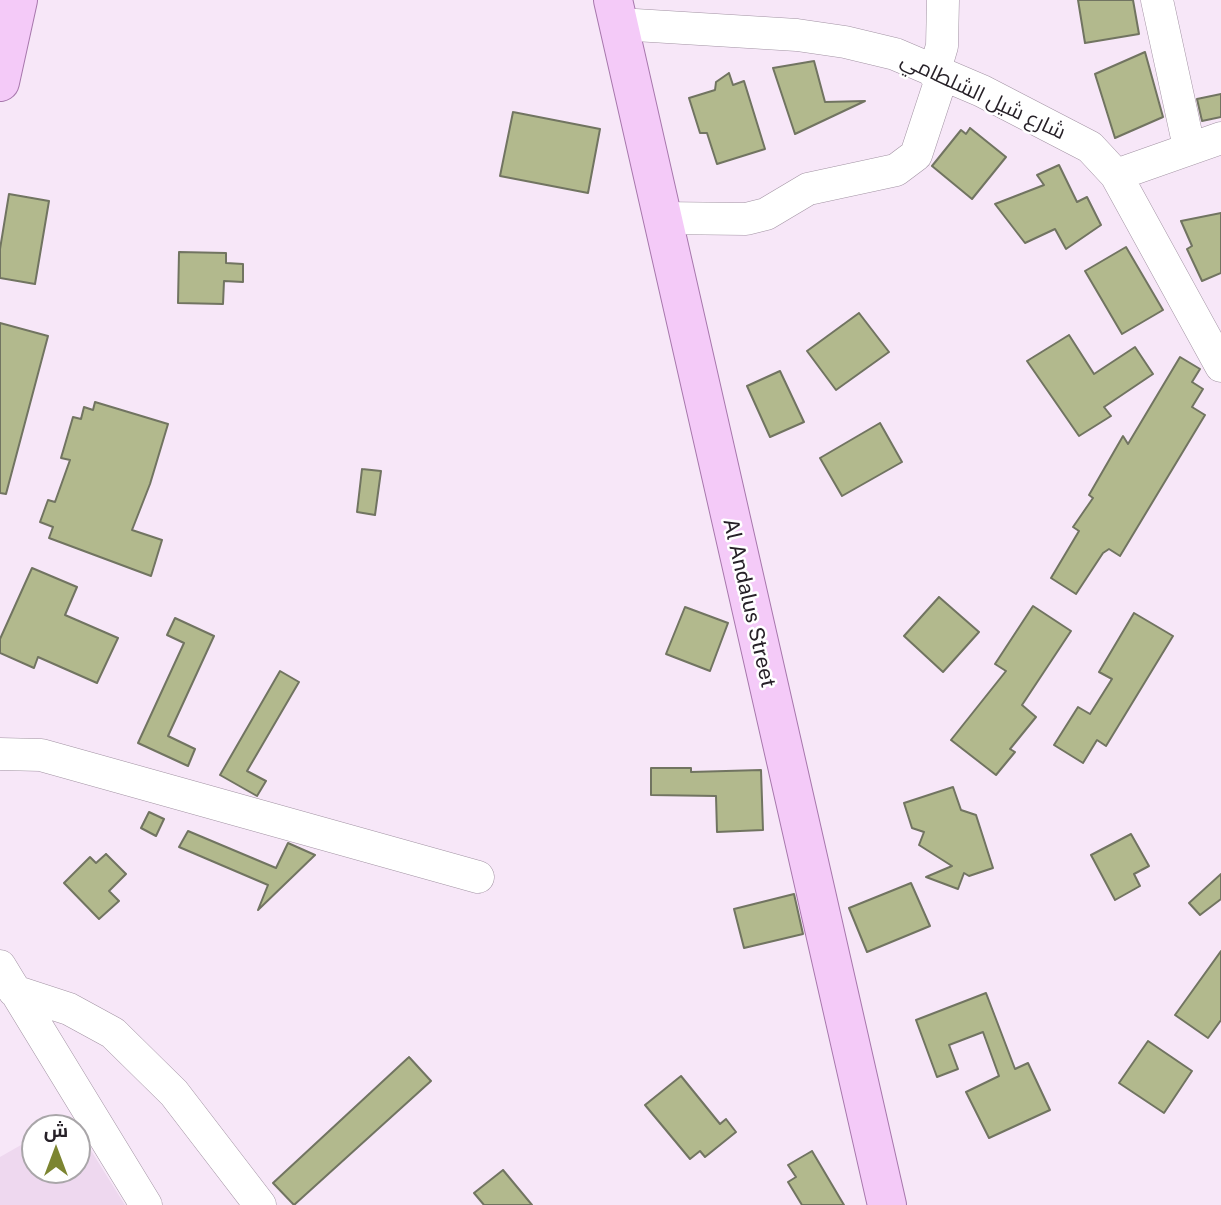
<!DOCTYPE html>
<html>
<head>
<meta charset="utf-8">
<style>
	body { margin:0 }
	#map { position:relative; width:1221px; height:1205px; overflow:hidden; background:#f7e7f8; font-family:"Public Sans",Cairo,sans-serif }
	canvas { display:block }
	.north { position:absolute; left:21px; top:1114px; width:70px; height:70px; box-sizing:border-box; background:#fff; border:2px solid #a9a6a9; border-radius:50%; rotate:0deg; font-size:19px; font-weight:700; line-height:28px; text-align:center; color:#272128 }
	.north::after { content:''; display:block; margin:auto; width:24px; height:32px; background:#7c8531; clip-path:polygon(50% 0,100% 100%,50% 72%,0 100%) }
</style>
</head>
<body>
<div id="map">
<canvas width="1221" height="1205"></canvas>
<div class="north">ش</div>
</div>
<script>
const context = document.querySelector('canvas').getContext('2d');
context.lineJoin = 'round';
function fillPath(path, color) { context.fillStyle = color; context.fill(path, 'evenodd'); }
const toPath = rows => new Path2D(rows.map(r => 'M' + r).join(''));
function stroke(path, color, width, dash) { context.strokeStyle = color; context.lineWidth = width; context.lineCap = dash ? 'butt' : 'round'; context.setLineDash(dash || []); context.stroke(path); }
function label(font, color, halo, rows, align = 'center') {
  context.font = font + ' "Public Sans",Cairo,sans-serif'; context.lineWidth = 5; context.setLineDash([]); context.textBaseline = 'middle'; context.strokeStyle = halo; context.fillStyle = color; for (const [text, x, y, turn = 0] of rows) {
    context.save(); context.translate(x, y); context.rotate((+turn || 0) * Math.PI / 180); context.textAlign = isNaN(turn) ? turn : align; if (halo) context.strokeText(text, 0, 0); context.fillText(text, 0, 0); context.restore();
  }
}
const built = toPath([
	[77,1128,125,1205,0,1205,0,1157,35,1137,35,1170,77,1170]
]);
const building = toPath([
	[1078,0,1133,0,1139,34,1085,43,1078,0],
	[1145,52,1163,117,1115,138,1095,74,1145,52],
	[814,61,825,102,865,101,795,134,773,68,814,61],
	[729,73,733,85,744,81,765,149,717,164,707,133,700,133,689,98,715,90,716,82,729,73],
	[1221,94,1221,117,1202,121,1197,99,1221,94],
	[513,112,600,129,588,193,500,176,513,112],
	[970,128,1006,157,972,199,932,166,961,130,966,134,970,128],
	[1059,165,1077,202,1087,197,1101,225,1066,249,1055,229,1025,243,995,204,1044,185,1037,175,1059,165],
	[9,194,49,201,35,284,0,278,0,249,9,194],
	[1221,213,1221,273,1202,281,1187,249,1192,246,1181,221,1221,213],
	[1126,247,1163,310,1122,334,1085,271,1126,247],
	[179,252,226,253,226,263,243,264,243,282,224,281,223,304,178,303,179,252],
	[859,313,889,352,836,390,807,351,859,313],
	[0,323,48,336,6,494,0,493,0,323],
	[1069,335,1094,374,1135,347,1153,374,1104,407,1111,416,1079,436,1027,361,1069,335],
	[1180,357,1200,369,1192,382,1203,389,1192,407,1205,415,1120,556,1109,549,1103,553,1076,594,1051,578,1079,531,1073,527,1093,498,1089,495,1123,436,1128,444,1180,357],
	[780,371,804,422,770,437,747,386,780,371],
	[95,402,168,424,150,484,132,530,162,540,151,576,49,538,53,527,40,522,48,500,55,502,70,460,61,458,73,417,81,419,84,407,93,410,95,402],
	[880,423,902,462,842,496,820,458,880,423],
	[362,469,381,471,375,515,357,512,362,469],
	[32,568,77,587,65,615,118,638,97,683,38,657,34,668,0,653,0,639,32,568],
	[939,597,979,632,943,672,904,636,939,597],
	[1033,606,1071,631,1022,705,1036,717,1010,749,1015,752,996,775,951,740,1006,671,995,664,1033,606],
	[685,607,728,623,710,671,666,654,685,607],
	[1134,613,1173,636,1106,746,1097,740,1083,763,1054,745,1078,707,1090,714,1112,679,1099,672,1134,613],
	[175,618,214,636,168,736,195,749,188,766,138,743,184,643,167,635,175,618],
	[280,671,299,682,247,771,266,781,257,796,220,775,280,671],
	[651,768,691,768,691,772,761,770,763,830,717,832,716,796,651,795,651,768],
	[953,787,961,810,976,815,993,868,969,876,964,873,958,889,926,877,952,866,919,845,924,832,912,828,904,803,953,787],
	[149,812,164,819,156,836,141,828,149,812],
	[188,831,276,868,288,843,315,855,258,910,268,885,179,847,188,831],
	[1131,834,1149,866,1134,874,1140,886,1115,900,1091,855,1131,834],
	[106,854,126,874,109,891,119,901,99,919,64,883,90,857,96,863,106,854],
	[1221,874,1221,899,1200,915,1189,903,1221,874],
	[911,883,930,926,867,952,849,908,911,883],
	[794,894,803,934,744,948,734,909,794,894],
	[1221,951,1221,1020,1208,1038,1175,1015,1221,951],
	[986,993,1015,1069,1028,1063,1050,1110,989,1138,966,1092,999,1076,983,1032,949,1045,958,1069,937,1077,916,1020,986,993],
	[1148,1041,1192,1071,1164,1113,1119,1083,1148,1041],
	[409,1057,431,1081,294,1205,273,1183,409,1057],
	[681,1076,720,1124,726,1119,736,1132,705,1157,700,1151,690,1159,645,1105,681,1076],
	[812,1151,844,1205,802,1205,788,1182,796,1177,788,1165,812,1151],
	[503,1170,532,1205,484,1205,474,1193,503,1170]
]);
const minor = toPath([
	[1157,0,1189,147],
	[619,24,797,35,845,42,895,54,982,91,1090,147,1116,175,1221,366],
	[934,73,942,46,943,0],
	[1116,175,1221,138],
	[662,218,746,219,766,214,808,189,896,170,916,155,942,76],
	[0,754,41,755,478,877],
	[0,966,146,1205],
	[14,991,69,1009,113,1033,174,1093,260,1205]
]);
const major = toPath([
	[613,0,887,1205],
	[0,82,18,0]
]);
const streetNames = [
	["شارع شيل الشلطامي",983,96,25],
	["Al Andalus Street",749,603,77]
];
fillPath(built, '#eed8ef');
fillPath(building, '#b2b98d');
stroke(building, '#717461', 2);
stroke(minor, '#a293a3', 33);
stroke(major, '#a777ac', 40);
stroke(minor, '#fff', 32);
stroke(major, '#f4caf8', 38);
label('21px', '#272128', '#fff', streetNames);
</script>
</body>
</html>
